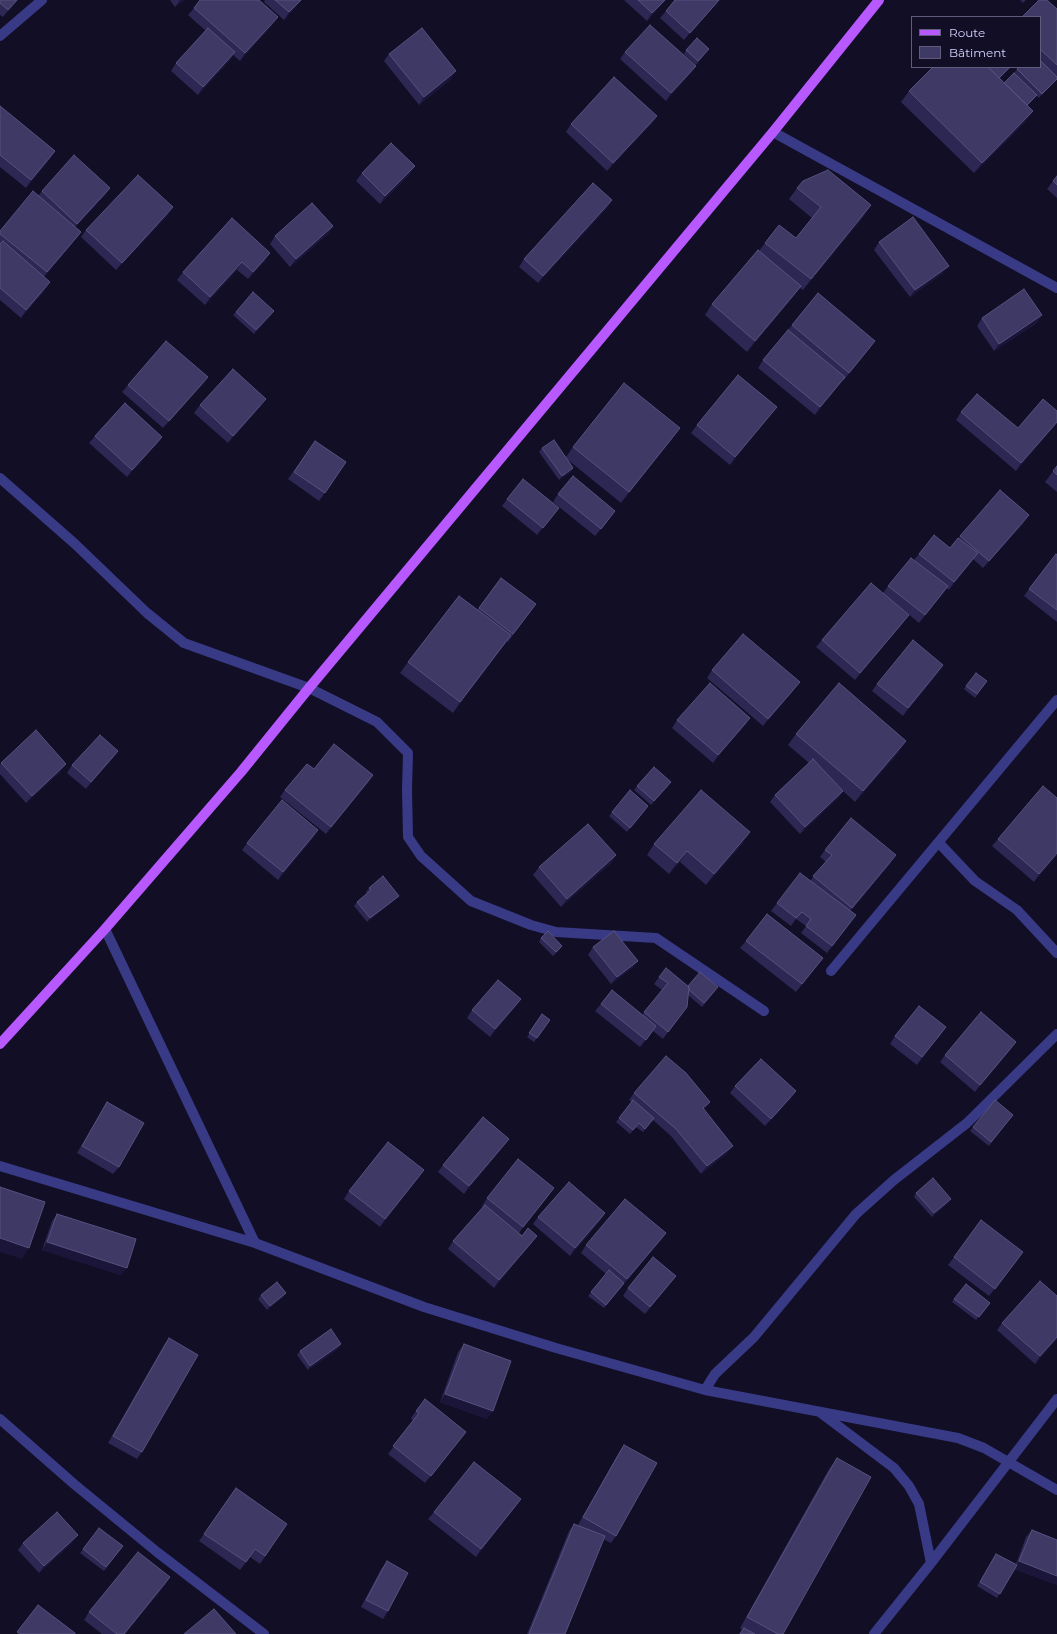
<!DOCTYPE html>
<html>
<head>
<meta charset="utf-8">
<style>
	body { margin:0 }
	#map { position:relative; width:1057px; height:1634px; overflow:hidden; background:#110e25; font-family:Montserrat,sans-serif }
	canvas { display:block }
	.legend { position:absolute; left:911px; top:16px; width:130px; height:52px; box-sizing:border-box; background:#110e25; border:1px solid #5f5c7c; margin:0; padding:5px 7px; list-style:none; font-size:12px; color:#d4d2ff }
	.legend li { display:flex; align-items:center; gap:8px; height:20px }
	.legend b { width:20px; border:1px solid #5f5c7c }
</style>
</head>
<body>
<div id="map">
<canvas width="1057" height="1634"></canvas>
<ul class="legend">
<li><b style="height:5px;background:#b759ff"></b>Route</li>
<li><b style="height:11px;background:#3f3965"></b>Bâtiment</li>
</ul>
</div>
<script>
const context = document.querySelector('canvas').getContext('2d');
context.lineJoin = 'round';
const toPath = rows => new Path2D(rows.map(r => 'M' + r).join(''));
function stroke(path, color, width, dash) { context.strokeStyle = color; context.lineWidth = width; context.lineCap = dash ? 'butt' : 'round'; context.setLineDash(dash || []); context.stroke(path); }
function fillPath(path, color) { context.fillStyle = color; context.fill(path, 'evenodd'); }
const minor = toPath([
	[0,36,42,0],
	[773,132,1057,288],
	[0,478,74,543,147,613,184,643,309,688,377,722,408,753,407,790,408,837,421,856,471,901,531,925,556,932,656,938,764,1011],
	[939,843,975,881,1017,910,1057,953],
	[105,929,255,1243],
	[831,971,1057,700],
	[0,1166,255,1243,424,1307,556,1348,705,1390,958,1438,984,1448,1057,1490],
	[705,1390,715,1374,754,1337,856,1214,894,1180,967,1123,1057,1034],
	[821,1413,894,1468,909,1486,919,1504,931,1563],
	[0,1419,74,1484,157,1552,264,1634],
	[874,1634,931,1563,1057,1399]
]);
const major = toPath([
	[0,1044,105,929,241,772,309,688,773,132,879,0]
]);
const wall = toPath([
	[0,0,18,0,3,17,0,15],
	[170,0,184,0,175,7],
	[265,0,302,0,284,20,264,2],
	[624,0,666,0,647,21],
	[675,0,720,0,684,40,660,18,666,11],
	[1020,0,1026,0,1023,3],
	[194,8,278,17,273,24,240,61,233,55,230,60,198,95,171,71,176,63,206,31,188,15],
	[1057,9,1057,79,1039,98,1036,95,1034,99,1027,106,1033,111,1025,122,974,173,901,102,909,91,933,67,1011,67,1000,78,1004,83,1014,73,1017,69,1040,67,1040,17],
	[709,49,696,65,684,54,686,50],
	[625,52,696,66,691,73,666,101,620,59],
	[389,54,451,79,419,105,384,61],
	[0,106,55,151,50,159,26,188,0,167],
	[657,116,652,123,607,171,566,132,571,124],
	[362,173,410,174,380,204,356,181],
	[1057,176,1057,198,1047,189,1053,181],
	[110,188,105,195,75,227,81,232,76,239,44,277,45,290,21,318,0,300,0,231,38,196,42,191],
	[797,188,864,216,803,290,800,288,793,297,747,352,705,315,712,304,759,251,765,243,796,238,812,218,789,199],
	[612,200,607,208,538,283,519,267,524,259],
	[168,215,116,270,81,237,86,230],
	[232,218,265,261,248,279,237,270,205,305,177,280,183,272],
	[333,226,328,234,290,267,270,244,275,236],
	[879,242,943,273,910,297,874,250],
	[236,312,271,315,254,334,233,315],
	[982,318,1037,323,994,351,977,326],
	[792,325,870,348,844,380,843,380,815,415,758,368,763,360],
	[208,377,202,385,163,428,122,392,128,385],
	[200,405,261,406,228,443,194,413],
	[777,407,771,414,730,465,691,433,697,425],
	[1057,411,1057,423,1016,471,956,420,961,412,1018,428],
	[95,436,162,437,157,444,127,477,89,443],
	[672,439,621,503,568,460,573,468,571,472,559,480,539,452,542,448,566,457,573,447],
	[315,441,346,462,319,501,288,479],
	[1057,466,1057,492,1045,482],
	[558,494,609,519,595,536,553,502],
	[507,499,553,515,537,535,502,506],
	[1024,523,983,568,973,559,949,590,947,588,919,623,891,600,903,623,855,680,816,647,822,640,883,593,888,586,914,560,919,554,950,548,960,536],
	[1057,555,1057,622,1024,596,1029,589],
	[501,578,530,612,508,642,507,641,453,713,400,673,408,662,477,610],
	[943,665,938,673,903,716,872,691,877,684],
	[712,670,794,690,763,726,707,678],
	[987,681,975,698,964,689,966,686],
	[750,718,745,725,713,763,672,728,677,720],
	[796,734,899,752,855,802,843,791,838,798,800,834,770,802,775,795,809,763,788,745],
	[118,751,113,758,86,789,67,773,72,765],
	[1,763,61,771,26,803,0,774,0,765],
	[314,769,373,775,368,783,326,834,280,797,285,790],
	[637,786,668,786,651,805,634,790],
	[1057,798,1057,855,1034,882,992,846,998,839],
	[646,810,627,832,609,816,612,812],
	[313,838,278,880,242,850,247,843],
	[743,843,706,885,680,862,669,874,647,855,654,844],
	[825,850,891,863,850,911,856,915,827,953,801,933,806,926,796,919,791,926,771,911,777,903,810,881,826,862,820,857],
	[616,855,611,863,561,907,533,875,539,867],
	[369,888,399,896,396,899,367,922,354,906,357,902,367,893,366,892],
	[541,938,562,946,560,949,553,956,539,942],
	[746,941,823,958,796,992,740,948],
	[593,947,638,961,632,968,611,984,588,955],
	[659,977,688,986,715,991,702,1007,688,995,687,1007,663,1039,653,1031,640,1047,595,1011,601,1004,642,1015,662,990,654,984],
	[521,999,516,1006,490,1037,467,1018,472,1010],
	[542,1014,550,1020,534,1042,527,1037],
	[946,1027,917,1065,890,1044,895,1036],
	[1011,1049,975,1092,940,1062,945,1055],
	[735,1086,791,1098,765,1126,730,1093],
	[634,1093,710,1102,704,1110,727,1153,701,1174,671,1136,653,1120,643,1132,636,1127,630,1134,616,1122,632,1103,629,1100],
	[107,1102,119,1167,113,1174,77,1153,102,1110],
	[1013,1115,989,1146,970,1131,973,1127],
	[509,1139,503,1147,464,1194,438,1172,443,1165],
	[419,1177,380,1227,344,1199,349,1191],
	[916,1193,948,1203,932,1217,914,1197],
	[549,1195,519,1233,532,1243,494,1288,448,1249,453,1241,483,1207,482,1206,487,1198],
	[605,1213,600,1221,570,1256,533,1224,538,1217],
	[57,1214,121,1275,42,1250,52,1221],
	[666,1233,661,1240,604,1308,588,1296,606,1274,581,1253,586,1245],
	[954,1257,1018,1259,989,1296,948,1265],
	[676,1276,670,1283,645,1314,623,1296,628,1288],
	[286,1293,283,1297,267,1310,258,1299,261,1295],
	[1057,1296,1057,1339,1035,1364,997,1330,1002,1323],
	[954,1299,990,1303,976,1320,952,1302],
	[169,1338,142,1452,137,1459,108,1443,164,1345],
	[464,1344,487,1419,440,1402,458,1352],
	[339,1348,308,1370,297,1355,300,1351],
	[416,1411,466,1432,425,1483,388,1454,413,1421,411,1418],
	[624,1445,616,1536,611,1543,603,1539,565,1634,527,1634,569,1531,574,1524,578,1525,619,1452],
	[837,1458,783,1634,739,1634,742,1630,740,1628,829,1469],
	[236,1488,287,1524,260,1564,250,1557,240,1570,199,1541],
	[516,1506,476,1557,428,1519,434,1512],
	[1032,1530,1057,1540,1057,1585,1014,1569,997,1598,977,1586,996,1554,1016,1564,1026,1537],
	[23,1543,72,1543,39,1573,18,1550],
	[123,1546,104,1571,80,1553,83,1549],
	[387,1561,388,1611,383,1619,361,1607,381,1569],
	[170,1577,165,1585,125,1634,102,1634,84,1620,89,1612]
]);
const shadedWall = toPath([
	[17,0,18,0,3,17,8,10],
	[180,0,184,0,175,7],
	[301,0,302,0,284,20,289,12],
	[665,0,666,0,647,21,652,13],
	[719,0,720,0,717,4,684,40,690,33],
	[278,17,273,24,240,61,245,53],
	[235,52,230,60,198,95,203,87],
	[696,66,691,73,666,101,671,93],
	[1010,67,1011,67,995,83,998,79],
	[456,71,451,79,419,105,424,97],
	[1057,79,1055,82,1039,98,1042,94],
	[1037,95,1034,99,1021,112,1024,108],
	[1033,111,1025,122,974,173,982,163],
	[657,116,652,123,607,171,613,163],
	[55,151,50,159,26,188,31,180],
	[415,166,410,174,380,204,385,196],
	[110,188,105,195,72,231,77,224],
	[612,200,607,208,538,283,543,276],
	[871,205,864,216,803,290,811,279],
	[173,207,168,215,116,270,122,263],
	[333,226,328,234,290,267,296,259],
	[81,232,76,239,42,280,47,272],
	[270,253,265,261,248,279,253,272],
	[242,262,237,270,205,305,210,297],
	[949,266,943,273,910,297,915,290],
	[50,282,45,290,21,318,26,310],
	[801,286,793,297,747,352,755,341],
	[274,311,271,315,254,334,256,330],
	[1042,315,1037,323,994,351,999,344],
	[875,341,870,348,844,380,849,373],
	[208,377,202,385,163,428,169,421],
	[845,377,840,384,815,415,820,407],
	[266,399,261,406,228,443,233,436],
	[777,407,771,414,730,465,735,457],
	[1057,422,1057,423,1016,471,1021,463],
	[680,428,672,439,621,503,629,492],
	[162,437,157,444,127,477,132,470],
	[573,468,571,472,559,480,562,476],
	[559,508,553,515,537,535,543,528],
	[1029,515,1024,523,983,568,989,561],
	[978,553,972,561,949,590,954,582],
	[948,586,942,594,919,623,925,615],
	[909,615,903,623,855,680,860,673],
	[511,635,503,646,453,713,460,702],
	[943,665,938,673,903,716,908,708],
	[800,682,794,690,763,726,768,719],
	[750,718,745,725,713,763,718,755],
	[906,741,899,752,855,802,863,791],
	[118,751,113,758,86,789,91,782],
	[66,764,61,771,26,803,32,796],
	[373,775,368,783,326,834,331,827],
	[671,782,668,786,651,805,654,801],
	[843,791,838,798,800,834,805,827],
	[648,806,646,810,627,832,630,828],
	[318,830,313,838,278,880,283,872],
	[750,832,743,843,706,885,714,874],
	[687,851,680,862,669,874,677,863],
	[1057,853,1057,855,1034,882,1039,874],
	[616,855,611,863,561,907,567,899],
	[896,855,891,863,847,916,852,908],
	[399,896,396,899,367,922,370,918],
	[856,915,850,923,827,953,832,946],
	[638,961,632,968,611,984,617,977],
	[521,999,516,1006,490,1037,495,1029],
	[687,1007,682,1015,663,1039,668,1032],
	[946,1027,941,1035,917,1065,922,1057],
	[1016,1042,1011,1049,975,1092,980,1085],
	[796,1091,791,1098,765,1126,771,1119],
	[710,1102,704,1110,703,1108],
	[509,1139,503,1147,464,1194,469,1186],
	[733,1146,727,1153,701,1174,707,1166],
	[424,1170,419,1177,380,1227,385,1219],
	[554,1188,549,1195,518,1234,523,1227],
	[951,1199,948,1203,932,1217,934,1213],
	[605,1213,600,1221,570,1256,575,1248],
	[666,1233,661,1240,604,1308,627,1279],
	[537,1236,532,1243,494,1288,499,1280],
	[0,1238,29,1248,22,1259,0,1252],
	[47,1242,127,1268,121,1275,42,1250],
	[286,1293,283,1297,267,1310,270,1306],
	[1057,1337,1057,1339,1035,1364,1040,1356],
	[341,1344,339,1348,308,1370,310,1366],
	[445,1394,493,1411,487,1419,440,1402],
	[466,1432,460,1439,425,1483,431,1476],
	[521,1499,516,1506,476,1557,481,1549],
	[78,1535,72,1543,39,1573,44,1566],
	[1019,1561,1057,1576,1057,1585,1014,1569],
	[170,1577,165,1585,125,1634,124,1634]
]);
const building = toPath([
	[0,0,17,0,8,10,0,3,0,0],
	[200,0,259,0,278,17,245,53,194,8,200,0],
	[275,0,301,0,289,12,275,0],
	[638,0,665,0,652,13,638,0],
	[675,0,719,0,690,33,666,11,675,0],
	[1039,0,1047,0,1057,9,1057,65,1040,49,1040,17,1022,17,1039,0],
	[650,25,696,66,671,93,625,52,650,25],
	[208,28,235,52,203,87,176,63,208,28],
	[422,28,456,71,424,97,389,54,422,28],
	[697,38,709,49,698,61,686,50,697,38],
	[1040,60,1057,77,1057,79,1042,94,1017,69,1019,67,1040,67,1040,60],
	[933,67,988,67,1033,111,982,163,909,91,933,67],
	[988,67,1010,67,999,78,988,67],
	[1014,73,1037,95,1027,105,1004,83,1014,73],
	[614,77,657,116,613,163,571,124,614,77],
	[0,106,55,151,31,180,0,155,0,106],
	[391,143,415,166,385,196,362,173,391,143],
	[74,155,110,188,77,224,42,191,74,155],
	[828,170,871,205,811,279,765,243,779,225,796,238,821,207,797,188,803,181,828,170],
	[138,175,173,207,122,263,86,230,138,175],
	[1057,176,1057,185,1053,181,1057,176],
	[593,183,612,200,543,276,524,259,593,183],
	[33,191,81,232,47,272,0,234,0,231,33,191],
	[312,203,333,226,296,259,275,236,312,203],
	[913,217,949,266,915,290,879,242,913,217],
	[232,218,270,253,253,272,242,262,210,297,183,272,232,218],
	[3,241,50,282,26,310,0,288,0,244,3,241],
	[758,250,801,286,755,341,712,304,758,250],
	[1024,289,1042,315,999,344,982,318,1024,289],
	[253,292,274,311,256,330,236,312,253,292],
	[818,293,875,341,849,373,792,325,818,293],
	[788,330,845,377,820,407,763,360,788,330],
	[166,341,208,377,169,421,128,385,166,341],
	[233,369,266,399,233,436,200,405,233,369],
	[738,375,777,407,735,457,697,425,738,375],
	[624,383,680,428,629,492,573,447,624,383],
	[977,394,1018,428,1043,399,1057,411,1057,422,1021,463,961,412,977,394],
	[125,403,162,437,132,470,95,436,125,403],
	[554,440,573,468,562,476,542,448,554,440],
	[315,441,346,462,325,493,294,472,315,441],
	[1057,466,1057,475,1053,471,1057,466],
	[573,476,615,511,601,529,558,494,573,476],
	[523,479,559,508,543,528,507,499,523,479],
	[1000,490,1029,515,989,561,960,536,1000,490],
	[934,535,950,548,958,538,978,553,954,582,919,554,934,535],
	[1056,554,1057,555,1057,610,1029,589,1056,554],
	[911,558,948,586,925,615,888,586,911,558],
	[501,578,536,604,513,634,479,608,501,578],
	[871,583,909,615,860,673,822,640,871,583],
	[459,596,511,635,460,702,408,662,459,596],
	[743,634,800,682,768,719,712,670,743,634],
	[913,640,943,665,908,708,877,684,913,640],
	[976,673,987,681,977,694,966,686,976,673],
	[710,683,750,718,718,755,677,720,710,683],
	[839,683,906,741,863,791,796,734,839,683],
	[36,730,66,764,32,796,1,763,36,730],
	[100,735,118,751,91,782,72,765,100,735],
	[334,744,373,775,331,827,285,790,307,764,314,769,334,744],
	[813,759,843,791,805,827,775,795,813,759],
	[654,767,671,782,654,801,637,786,654,767],
	[1043,786,1057,798,1057,853,1039,874,998,839,1043,786],
	[630,790,648,806,630,828,612,812,630,790],
	[701,790,750,832,714,874,687,851,677,863,654,844,701,790],
	[282,800,318,830,283,872,247,843,282,800],
	[851,818,896,855,852,908,813,876,832,855,825,850,851,818],
	[588,824,616,855,567,899,539,867,588,824],
	[800,873,856,915,832,946,806,926,811,919,802,912,796,918,777,903,800,873],
	[383,876,399,896,370,918,357,902,371,890,369,888,383,876],
	[767,914,823,958,802,984,746,941,767,914],
	[548,931,562,946,556,952,541,938,548,931],
	[614,931,638,961,617,977,593,947,614,931],
	[666,968,689,987,687,1007,668,1032,644,1012,668,983,659,977,666,968],
	[700,972,718,987,704,1003,689,990,689,987,688,986,700,972],
	[498,980,521,999,495,1029,472,1010,498,980],
	[612,990,656,1026,646,1040,601,1004,612,990],
	[919,1006,946,1027,922,1057,895,1036,919,1006],
	[981,1012,1016,1042,980,1085,945,1055,981,1012],
	[542,1014,550,1020,537,1038,529,1033,542,1014],
	[666,1056,686,1073,710,1102,703,1108,733,1146,707,1166,676,1129,634,1093,666,1056],
	[761,1059,796,1091,771,1119,735,1086,761,1059],
	[633,1100,654,1118,645,1129,639,1123,633,1130,619,1118,633,1100],
	[995,1100,1013,1115,991,1142,973,1127,995,1100],
	[107,1102,144,1123,119,1167,82,1146,107,1102],
	[483,1117,509,1139,469,1186,443,1165,483,1117],
	[388,1142,424,1170,385,1219,349,1191,388,1142],
	[518,1159,554,1188,523,1227,487,1198,518,1159],
	[933,1178,951,1199,934,1213,916,1193,933,1178],
	[569,1182,605,1213,575,1248,538,1217,569,1182],
	[0,1187,45,1202,29,1248,0,1238,0,1187],
	[625,1199,666,1233,627,1279,586,1245,625,1199],
	[485,1205,522,1236,528,1228,537,1236,499,1280,453,1241,485,1205],
	[57,1214,136,1239,127,1268,47,1242,57,1214],
	[981,1220,1023,1252,995,1289,954,1257,981,1220],
	[653,1257,676,1276,650,1307,628,1288,653,1257],
	[609,1270,624,1283,606,1305,591,1292,609,1270],
	[1040,1281,1057,1296,1057,1337,1040,1356,1002,1323,1040,1281],
	[277,1282,286,1293,270,1306,261,1295,277,1282],
	[966,1284,990,1303,979,1317,954,1299,966,1284],
	[331,1329,341,1344,310,1366,300,1351,331,1329],
	[169,1338,198,1355,142,1452,113,1436,169,1338],
	[464,1344,511,1361,493,1411,445,1394,464,1344],
	[425,1399,466,1432,431,1476,393,1446,419,1413,416,1411,425,1399],
	[624,1445,657,1463,616,1536,583,1517,624,1445],
	[837,1458,871,1477,783,1634,778,1634,747,1617,837,1458],
	[474,1462,521,1499,481,1549,434,1512,474,1462],
	[236,1488,287,1524,265,1556,255,1549,246,1562,204,1534,236,1488],
	[57,1512,78,1535,44,1566,23,1543,57,1512],
	[574,1524,605,1536,565,1634,529,1634,574,1524],
	[99,1528,123,1546,106,1567,83,1549,99,1528],
	[1032,1530,1057,1540,1057,1576,1019,1561,1032,1530],
	[138,1552,170,1577,124,1634,117,1634,89,1612,138,1552],
	[996,1554,1017,1565,1000,1594,980,1582,996,1554],
	[387,1561,408,1573,388,1611,366,1600,387,1561],
	[38,1605,75,1633,75,1634,20,1634,17,1632,38,1605],
	[214,1609,236,1634,184,1634,214,1609],
	[744,1628,755,1634,740,1634,744,1628]
]);
stroke(minor, '#383a85', 10);
stroke(major, '#b759ff', 10);
fillPath(wall, '#2d2753');
fillPath(shadedWall, '#1a1539');
fillPath(building, '#3f3965');
stroke(building, '#56517e', 1);
</script>
</body>
</html>
